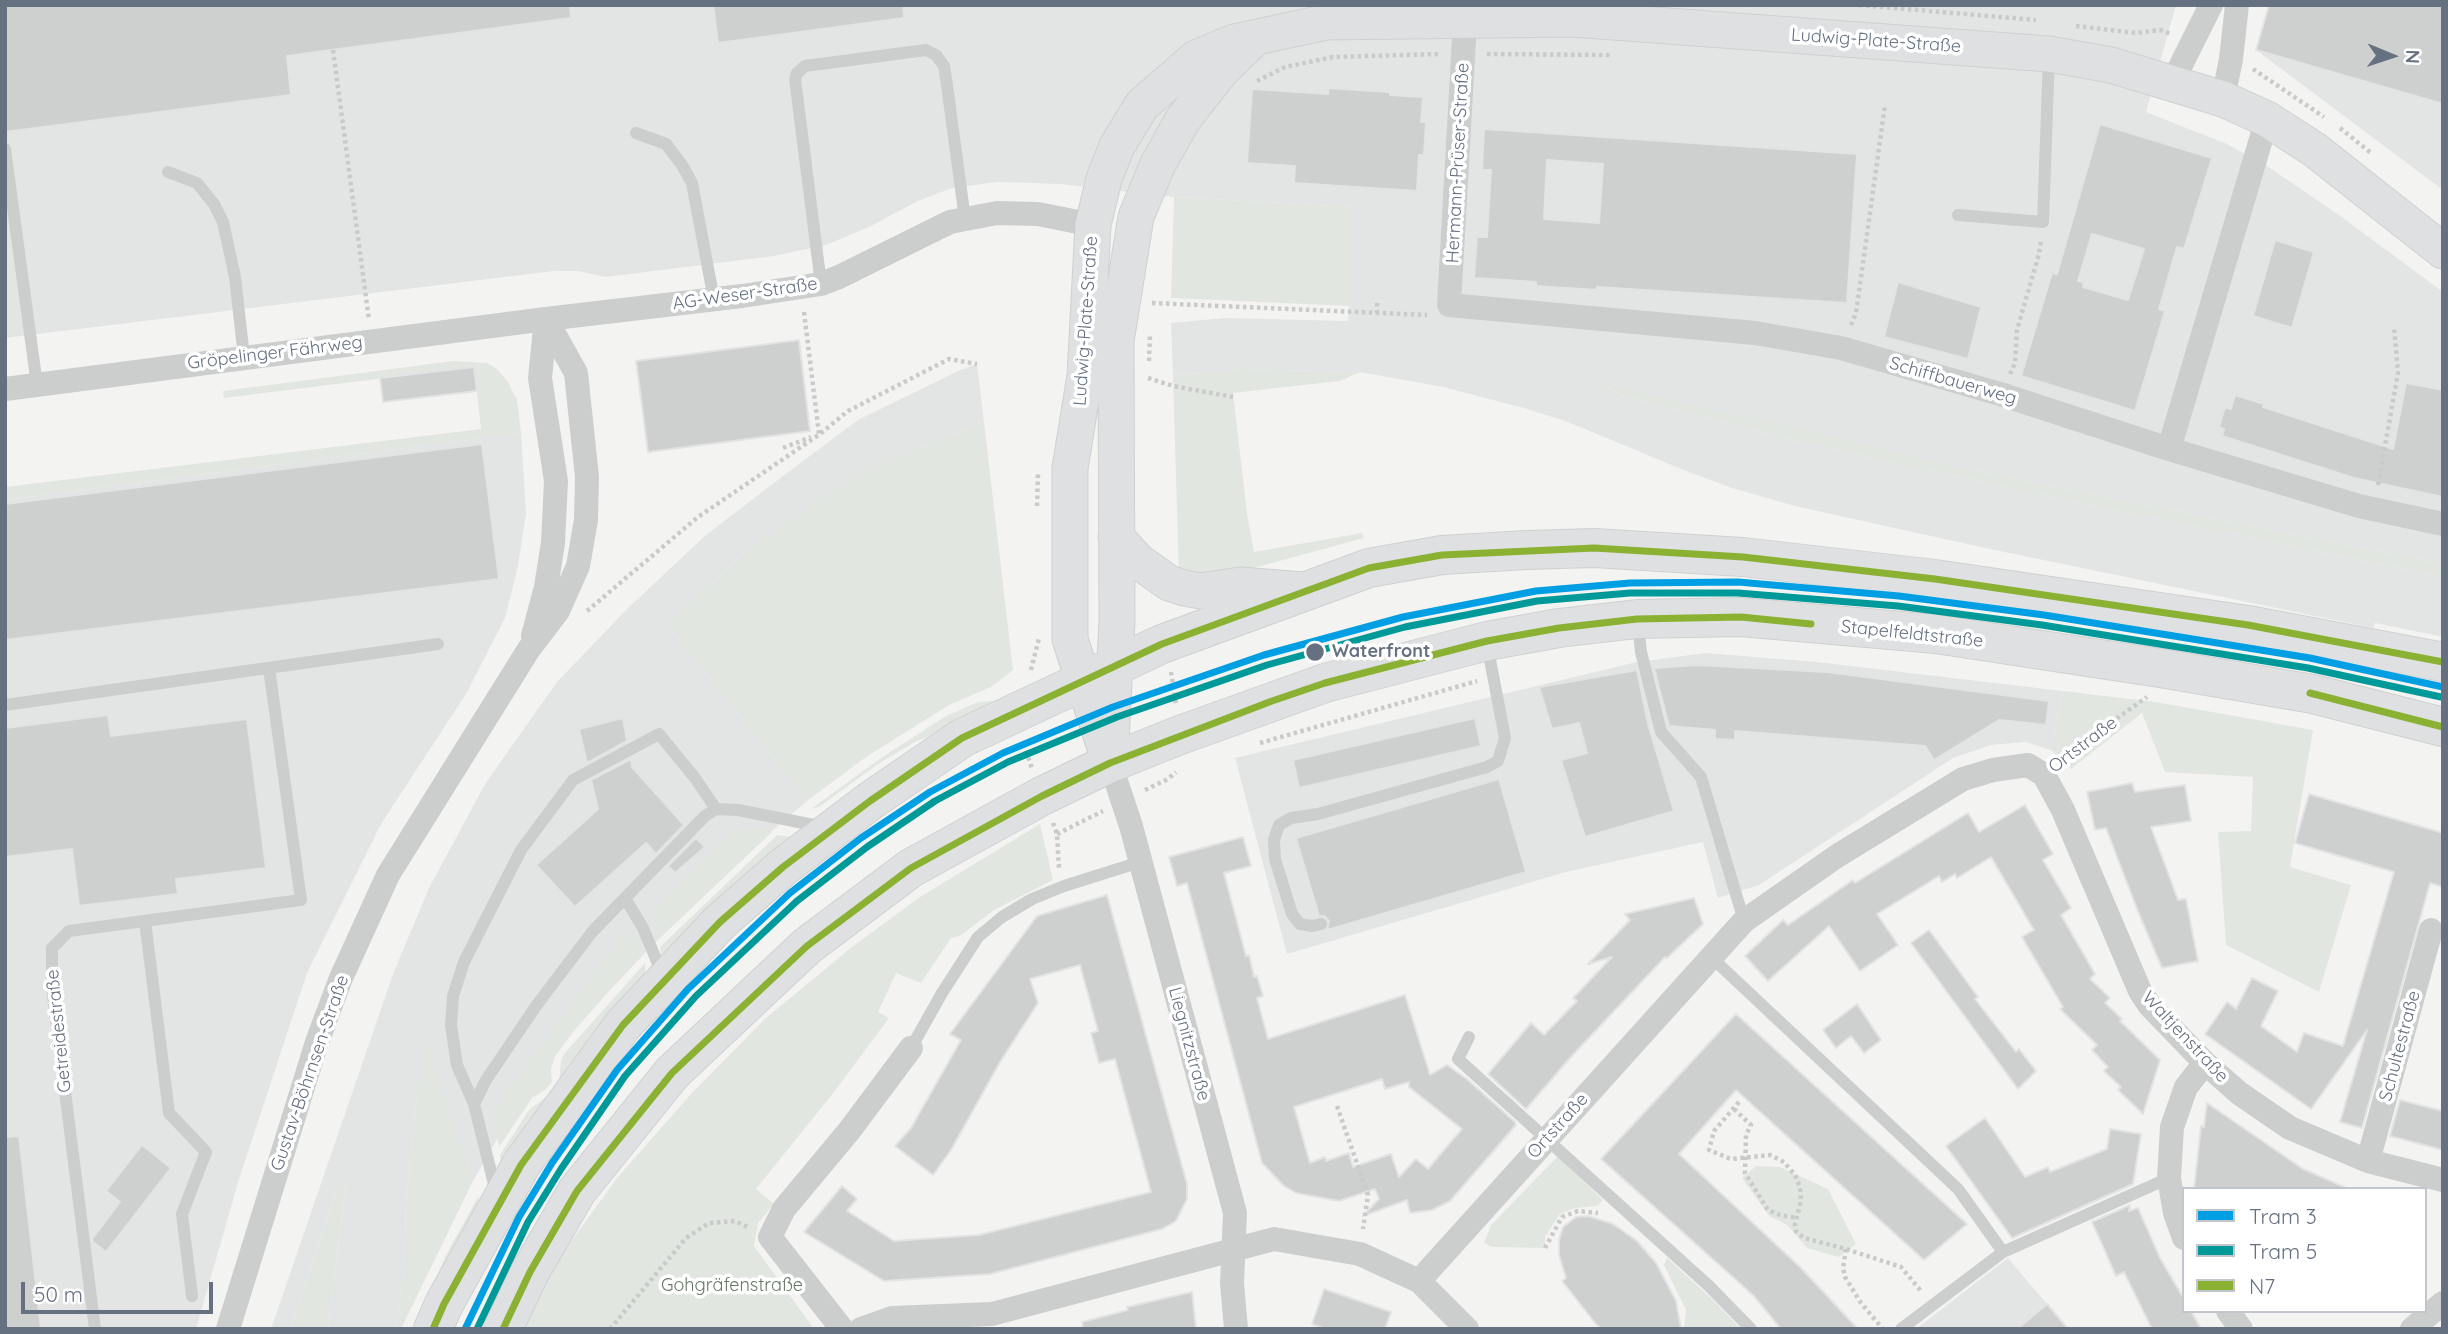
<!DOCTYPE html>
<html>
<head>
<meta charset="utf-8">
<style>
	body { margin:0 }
	#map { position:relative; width:2448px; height:1334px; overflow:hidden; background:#f3f4f2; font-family:Quicksand,sans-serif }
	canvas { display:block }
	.frame { position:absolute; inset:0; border:7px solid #657081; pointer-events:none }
	.legend { position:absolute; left:2182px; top:1187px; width:245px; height:126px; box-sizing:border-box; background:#fff; border:2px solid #c1c6cd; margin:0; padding:9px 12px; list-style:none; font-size:21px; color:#657081 }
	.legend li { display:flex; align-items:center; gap:14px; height:35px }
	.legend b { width:35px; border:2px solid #c1c6cd }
	.north { position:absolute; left:2357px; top:21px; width:70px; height:70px; -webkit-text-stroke:5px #fff; paint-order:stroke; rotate:92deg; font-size:19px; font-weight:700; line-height:28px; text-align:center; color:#657081 }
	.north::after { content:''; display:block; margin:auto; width:24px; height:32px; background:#657081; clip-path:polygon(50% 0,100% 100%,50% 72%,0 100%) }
	.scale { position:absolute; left:21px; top:1282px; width:192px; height:32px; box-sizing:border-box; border:4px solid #657081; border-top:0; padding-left:9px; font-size:21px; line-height:24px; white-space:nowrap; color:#657081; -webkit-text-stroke:5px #fff; paint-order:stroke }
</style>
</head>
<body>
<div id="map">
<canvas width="2448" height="1334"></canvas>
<div class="frame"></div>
<ul class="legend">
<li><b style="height:9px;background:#009fe3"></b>Tram 3</li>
<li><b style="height:9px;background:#099"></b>Tram 5</li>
<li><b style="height:9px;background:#8bb133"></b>N7</li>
</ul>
<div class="north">N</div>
<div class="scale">50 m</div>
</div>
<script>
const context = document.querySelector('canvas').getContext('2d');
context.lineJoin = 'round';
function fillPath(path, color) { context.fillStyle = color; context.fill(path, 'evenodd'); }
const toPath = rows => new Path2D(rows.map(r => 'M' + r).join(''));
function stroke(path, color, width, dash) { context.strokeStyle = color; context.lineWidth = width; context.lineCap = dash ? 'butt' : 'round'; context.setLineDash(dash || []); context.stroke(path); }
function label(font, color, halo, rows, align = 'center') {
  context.font = font + ' Quicksand,sans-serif'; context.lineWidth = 7; context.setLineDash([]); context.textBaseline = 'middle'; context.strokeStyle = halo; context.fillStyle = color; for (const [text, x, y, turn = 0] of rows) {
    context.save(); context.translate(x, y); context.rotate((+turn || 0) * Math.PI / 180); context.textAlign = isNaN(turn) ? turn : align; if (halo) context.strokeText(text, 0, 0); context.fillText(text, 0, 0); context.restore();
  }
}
const built = toPath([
	[5,5,2176,5,2146,112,2227,144,2267,166,2339,215,2443,292,2443,564,2001,476,1604,385,1621,395,1795,441,2062,499,2443,577,2443,637,2375,623,2373,628,1990,549,1795,506,1732,488,1686,471,1568,422,1524,408,1443,387,1360,372,1240,369,1173,376,1171,323,1224,318,1348,321,1354,207,1174,197,1060,184,998,182,952,188,918,201,869,227,826,245,774,256,606,277,578,271,554,271,5,338],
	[2269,5,2443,5,2443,190,2256,50],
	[977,364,984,422,875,467,833,491,744,553,668,625,807,801,719,876,584,1017,506,1124,473,1181,426,1042,416,1103,406,1203,404,1271,396,1329,328,1329,346,1186,338,1185,291,1329,271,1329,393,974,429,888,485,784,557,682,626,610,706,535,787,473,858,420,958,371],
	[521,433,526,514,518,566,505,618,466,694,381,824,307,973,240,1176,196,1329,5,1329,5,500],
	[1706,653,1817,662,2063,691,2051,750,2025,742,1991,745,1953,758,1759,885,1718,898,1703,842,1566,872,1287,954,1235,758,1637,662],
	[2008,1258,2068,1329,1916,1329]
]);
const green = toPath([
	[1174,197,1355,207,1349,306,1171,298],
	[453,361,487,363,496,368,508,382,517,400,521,433,5,500,5,487,481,429,474,367,224,398,223,391],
	[1240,369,1360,372,1340,381,1233,393,1247,513,1254,552,1362,533,1364,538,1250,569,1179,579,1173,376],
	[1601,383,2001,476,2443,564,2443,577,2062,499,1795,441,1621,395],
	[984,422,1013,670,991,687,949,705,866,757,807,801,668,625,744,553,833,490,875,467],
	[2063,691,2156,702,2313,730,2290,867,2351,885,2319,992,2226,945,2218,832,2251,831,2253,777,2165,772,2142,713,2071,769,2051,750],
	[992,701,994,704,966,721,915,742,878,764,819,807,811,809,881,758,946,716,978,702],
	[1040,824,1053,880,994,910,960,936,951,938,921,983,896,973,878,1012,889,1018,834,1092,756,1189,774,1204,758,1223,754,1246,812,1326,811,1329,522,1329,559,1258,617,1178,691,1094,766,1018,852,947,920,897],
	[761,829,772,832,659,939,658,905,731,835,738,830],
	[777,835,791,837,662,964,660,947],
	[634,931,640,956,558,1049,551,1069,552,1082,545,1090,532,1098,499,1147,492,1111,620,938],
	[645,963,646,985,501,1165,500,1155,529,1110,557,1089,559,1083,561,1060,564,1054],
	[426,1040,473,1181,401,1329,396,1329,404,1271,406,1203,416,1103],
	[1558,1156,1603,1200,1597,1206,1575,1208,1560,1214,1545,1237,1545,1248,1492,1247,1484,1243,1491,1225],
	[1756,1166,1780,1167,1828,1189,1856,1244,1839,1257,1807,1248,1787,1225,1769,1216,1742,1178],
	[338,1185,346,1185,328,1329,291,1329],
	[479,1195,475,1215,419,1329,413,1329,447,1253],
	[1667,1258,1712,1299,1741,1329,1684,1329,1686,1310,1664,1265]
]);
const building = toPath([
	[5,5,570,5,571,18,287,56,291,95,5,132,5,5],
	[713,5,903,5,904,18,718,43,713,5],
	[2269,5,2443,5,2443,104,2256,50,2269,5],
	[1328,88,1390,92,1390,95,1423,97,1421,122,1426,122,1424,155,1419,155,1417,191,1294,183,1295,166,1247,163,1252,89,1328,94,1328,88],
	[2100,124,2212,158,2184,249,2177,247,2159,309,2165,311,2135,411,2021,376,2052,273,2057,274,2100,124],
	[2092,234,2144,249,2128,300,2083,287,2084,282,2078,281,2092,234],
	[1484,129,1857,154,1847,303,1597,287,1597,290,1536,286,1536,282,1474,278,1477,237,1487,237,1491,170,1482,170,1484,129],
	[1547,160,1603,164,1599,223,1544,219,1547,160],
	[2275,240,2314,252,2292,328,2253,316,2275,240],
	[1898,282,1981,307,1968,359,1884,337,1898,282],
	[799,340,810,431,648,452,636,361,799,340],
	[474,367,477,391,383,402,380,378,474,367],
	[2406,383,2443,390,2443,497,2354,478,2222,436,2224,429,2219,427,2225,407,2231,409,2235,395,2264,404,2263,407,2393,449,2406,383],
	[482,444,499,579,5,640,5,504,482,444],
	[1696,665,1827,672,2049,701,2046,725,1999,720,1934,760,1925,746,1735,731,1735,740,1715,739,1715,730,1669,726,1654,668,1696,665],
	[1637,670,1648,724,1674,811,1585,837,1561,760,1587,753,1579,723,1552,729,1539,687,1637,670],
	[108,715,111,736,247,719,266,868,176,879,178,894,79,906,72,849,5,857,5,728,108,715],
	[623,718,627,741,587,763,579,729,623,718],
	[1475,718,1481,746,1299,788,1293,760,1475,718],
	[631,759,632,767,684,825,656,854,646,843,575,907,536,865,598,809,591,780,631,759],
	[1499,779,1526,872,1327,930,1329,921,1324,916,1319,916,1296,838,1499,779],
	[2132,783,2135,792,2185,785,2191,821,2151,827,2178,900,2186,899,2198,961,2162,968,2137,909,2106,828,2095,830,2087,792,2132,783],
	[2309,794,2443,833,2443,887,2430,883,2362,1128,2340,1122,2367,1030,2311,1109,2205,1034,2227,1002,2236,1009,2252,978,2278,991,2261,1026,2297,1052,2304,1033,2343,1046,2394,872,2295,843,2309,794],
	[2025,805,2053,854,2043,860,2071,908,2061,915,2095,974,2090,979,2110,998,2105,1003,2122,1019,2120,1021,2160,1060,2143,1114,2118,1090,2121,1087,2104,1071,2108,1067,2092,1050,2097,1045,2060,1009,2063,1007,2022,937,2034,930,1991,857,1957,878,1955,874,1942,882,1939,876,1877,914,1898,945,1860,971,1829,926,1768,981,1745,956,1783,920,1788,925,1853,880,1855,883,1968,813,1979,832,2025,805],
	[1243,837,1251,866,1224,873,1246,956,1249,955,1254,977,1257,976,1263,996,1257,998,1268,1039,1405,995,1430,1075,1447,1065,1468,1080,1515,1122,1516,1125,1450,1201,1432,1210,1410,1213,1407,1200,1363,1216,1379,1199,1375,1189,1339,1201,1296,1193,1284,1186,1262,1163,1187,883,1177,886,1169,857,1243,837],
	[1382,1079,1385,1089,1409,1082,1409,1087,1462,1129,1428,1169,1416,1159,1399,1177,1391,1154,1353,1167,1349,1153,1326,1161,1325,1157,1310,1163,1294,1107,1382,1079],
	[696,838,705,847,675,873,668,866,696,838],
	[1107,895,1187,1184,1187,1199,1176,1221,1162,1229,990,1274,884,1281,804,1232,842,1186,857,1199,847,1211,894,1241,979,1235,1151,1192,1115,1059,1099,1063,1091,1033,1098,1031,1080,965,1030,979,1038,1003,1000,1062,951,1150,933,1175,895,1146,911,1128,961,1040,950,1034,1037,916,1107,895],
	[1694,898,1703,924,1667,958,1665,957,1569,1059,1526,1109,1488,1074,1531,1023,1544,1035,1577,1001,1573,998,1612,957,1588,964,1630,920,1625,914,1694,898],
	[1929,930,1978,997,1975,999,2016,1052,2019,1049,2036,1071,2018,1089,1911,943,1929,930],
	[1857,1004,1881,1040,1864,1053,1851,1036,1836,1048,1823,1030,1857,1004],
	[1736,1014,1967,1224,1924,1260,1736,1090,1679,1154,1801,1268,1858,1329,1781,1329,1754,1296,1601,1159,1736,1014],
	[2400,1100,2443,1111,2443,1150,2390,1136,2400,1100],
	[2207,1103,2303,1169,2349,1189,2194,1189,2201,1126,2204,1127,2207,1103],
	[1985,1118,2025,1177,2048,1167,2050,1172,2107,1149,2110,1129,2141,1134,2133,1184,2012,1238,1946,1146,1985,1118],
	[19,1136,41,1329,5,1329,5,1137,19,1136],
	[142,1145,171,1168,106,1252,93,1242,92,1239,120,1202,106,1191,142,1145],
	[2130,1205,2129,1211,2138,1208,2160,1258,2184,1299,2184,1311,2191,1311,2201,1329,2152,1329,2124,1272,2116,1276,2092,1222,2130,1205],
	[1588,1216,1613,1224,1637,1241,1656,1263,1676,1301,1681,1329,1602,1329,1596,1324,1562,1281,1566,1278,1559,1255,1559,1240,1563,1227,1576,1217,1588,1216],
	[1324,1289,1391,1312,1385,1329,1326,1329,1312,1324,1324,1289],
	[1192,1292,1196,1329,1083,1329,1082,1322,1128,1310,1127,1307,1192,1292],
	[2047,1304,2068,1329,2017,1329,2047,1304]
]);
const path = toPath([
	[1859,5,2036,20],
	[2076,26,2136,33,2160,30,2171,34],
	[333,50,369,320],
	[1487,54,1611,55],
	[2253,69,2324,117],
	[1257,81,1285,67,1333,57,1440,54],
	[2340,128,2371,153],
	[1152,303,1427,315],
	[1377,303,1377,313],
	[804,312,819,434],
	[1851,325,1856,313,1885,105],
	[1149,361,1150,335],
	[2010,374,2015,363,2017,330,2039,254,2041,240],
	[1148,378,1173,386,1233,397],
	[783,448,811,437],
	[2378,485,2398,373,2394,327],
	[1037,506,1038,473],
	[587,611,698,517,820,434,848,411,949,359,977,364],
	[1031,670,1039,638],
	[1171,672,1176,705],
	[1260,743,1477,681],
	[1024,744,1032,769],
	[2062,762,2093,735,2147,697],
	[1145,790,1168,779,1176,772],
	[1053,823,1057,834,1059,869],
	[1057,834,1103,811],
	[1739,1102,1714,1131,1709,1150,1731,1159,1770,1155,1784,1162,1795,1175,1800,1187,1801,1200,1795,1225,1796,1231,1804,1238,1846,1249,1901,1267,1921,1291],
	[1337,1106,1368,1195,1363,1229],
	[1734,1109,1751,1125,1746,1135,1745,1173,1768,1210,1780,1215,1797,1218],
	[1545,1248,1562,1217,1578,1211,1598,1213],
	[1846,1249,1843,1268,1845,1277,1861,1303,1882,1328],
	[610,1329,686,1238,709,1223,735,1221,750,1228]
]);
const lane = toPath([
	[636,133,666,144,682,165,692,183,714,300],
	[5,149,37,385],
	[168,172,197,183,214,204,223,222,235,277,244,357],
	[1958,215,2043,222,2049,56],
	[821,284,795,79,797,73,805,66,926,50,936,55,944,66,946,78,965,219],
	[1638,624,1641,652,1661,732,1701,777,1744,921],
	[5,705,438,644],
	[145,921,169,1113,206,1152,182,1214,192,1296],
	[1321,924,1312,926,1300,924,1292,914,1275,859,1274,840,1279,825,1291,818,1318,814,1487,767,1498,761,1505,738,1487,644],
	[1711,957,1958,1189,2003,1252],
	[663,976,643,928,625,898,705,816,716,809,738,810,824,827],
	[1469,1037,1458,1059,1709,1286,1751,1329],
	[911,1048,942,993,978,937,1002,917,1032,899,1064,886,1140,862],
	[474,1104,457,1065,451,1025,453,996,464,962,521,850,573,780,659,734,695,778,716,809],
	[496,1192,474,1104,486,1080,536,1006,592,932,625,898],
	[95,1329,52,988,52,948,69,931,301,900,269,668],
	[1901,1329,2003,1252,2169,1178]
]);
const street = toPath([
	[1465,21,1449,305,1755,333,1841,348,2000,394,2169,449,2359,506,2443,524],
	[2172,83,2211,5],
	[2223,99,2231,59,2237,5],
	[5,389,546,319,742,296,821,284,839,277,950,222,997,213,1038,214,1093,225],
	[2169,449,2267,119],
	[533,636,546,587,553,543,556,481,540,378,546,319],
	[1110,763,1131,826,1235,1213,1232,1283,1236,1329],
	[2368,1161,2431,930],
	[2184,1238,2175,1213,2169,1178,2172,1127,2186,1087,2205,1063],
	[1419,1281,1744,921,1837,856,1963,779,1993,770,2028,765,2044,775,2063,810,2140,991,2150,1006,2205,1063,2239,1093,2290,1128,2368,1161,2443,1180],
	[2228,1311,2241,1329],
	[228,1329,317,1042,341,978,388,875,529,649,558,611,578,566,586,520,587,477,576,373,546,319],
	[842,1329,770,1237,784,1209,849,1131,911,1048],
	[861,1329,892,1318,992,1314,1274,1239,1360,1254,1419,1281,1467,1329],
	[2412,1329,2443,1303]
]);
const secondary = toPath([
	[1116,537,1138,561,1169,583,1184,588,1201,591,1240,585,1303,590],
	[1111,742,1117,621,1116,341,1136,217,1157,166,1182,121,1221,71,1251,42],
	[1110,763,1070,639,1070,468,1085,376,1093,225,1104,179,1117,146,1142,105,1196,58,1234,42,1327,22,1573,19,2049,54,2111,65,2223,99,2267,119,2315,150,2443,251]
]);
const primary = toPath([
	[433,1329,444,1304,521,1165,623,1025,720,922,783,867,870,801,962,738,1162,644,1369,568,1442,555,1527,550,1594,548,1743,557,1935,579,2248,625,2443,662],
	[503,1329,530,1272,577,1191,672,1073,807,946,911,868,1042,796,1110,763,1180,735,1325,683,1487,641,1559,628,1637,619,1741,617,1936,634,2160,668,2313,694,2443,727]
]);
const bus1 = toPath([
	[2310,693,2443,727],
	[433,1329,444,1304,521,1165,623,1025,720,922,783,867,870,801,962,738,1162,644,1369,568,1442,555,1594,548,1743,557,1935,579,2248,625,2443,662],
	[503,1329,530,1272,577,1191,672,1073,807,946,911,868,1042,796,1110,763,1272,701,1325,683,1487,641,1559,628,1637,619,1741,617,1811,624]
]);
const tram1 = toPath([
	[465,1329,519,1217,552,1163,617,1070,688,989,790,893,861,838,930,792,1003,753,1113,707,1264,655,1403,617,1536,591,1630,583,1738,582,1899,596,2044,615,2310,658,2443,687]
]);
const tram2 = toPath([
	[477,1329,528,1222,561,1169,625,1076,696,996,797,901,867,847,935,801,1008,762,1117,717,1267,665,1405,627,1537,601,1630,593,1738,593,1898,606,2042,625,2308,668,2441,697]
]);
const markers = [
	[1315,652,10,"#657081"]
];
const streetNames = [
	["Ludwig-Plate-Straße",1876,41,4],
	["Hermann-Prüser-Straße",1458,163,-87],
	["AG-Weser-Straße",745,294,-8],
	["Ludwig-Plate-Straße",1086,321,-86],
	["Gröpelinger Fährweg",275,353,-7],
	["Schiffbauerweg",1953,381,16],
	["Stapelfeldtstraße",1912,634,6],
	["Ortstraße",2083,745,-37],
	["Getreidestraße",59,1031,-96],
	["Waltjenstraße",2185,1037,47],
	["Liegnitzstraße",1189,1044,75],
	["Schultestraße",2400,1046,-75],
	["Gustav-Böhrnsen-Straße",310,1073,-71],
	["Ortstraße",1558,1126,-48]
];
const stopNames = [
	["Waterfront",1332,652]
];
const parkNames = [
	["Gohgräfenstraße",732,1286]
];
fillPath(built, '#e3e5e4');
fillPath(green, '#e2e6e0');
fillPath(building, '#cecfcf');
stroke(building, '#e2e3e2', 2);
stroke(secondary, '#cfd0d0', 37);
stroke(primary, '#cfd0d0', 40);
stroke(path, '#c9caca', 4.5, [3.5, 3.5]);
stroke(lane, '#cccdcd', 12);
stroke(street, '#cccdcd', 24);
stroke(secondary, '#dfe0e1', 35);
stroke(primary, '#dfe0e1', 38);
stroke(bus1, '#8bb133', 7);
stroke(tram1, '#009fe3', 7);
stroke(tram2, '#099', 7);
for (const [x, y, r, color] of markers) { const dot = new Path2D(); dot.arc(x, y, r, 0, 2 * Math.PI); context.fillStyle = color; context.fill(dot); stroke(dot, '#fff', 2.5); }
label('18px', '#657081', '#fff', streetNames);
label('bold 18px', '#657081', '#fff', stopNames, 'left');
label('18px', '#657863', '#fff', parkNames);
</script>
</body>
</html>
